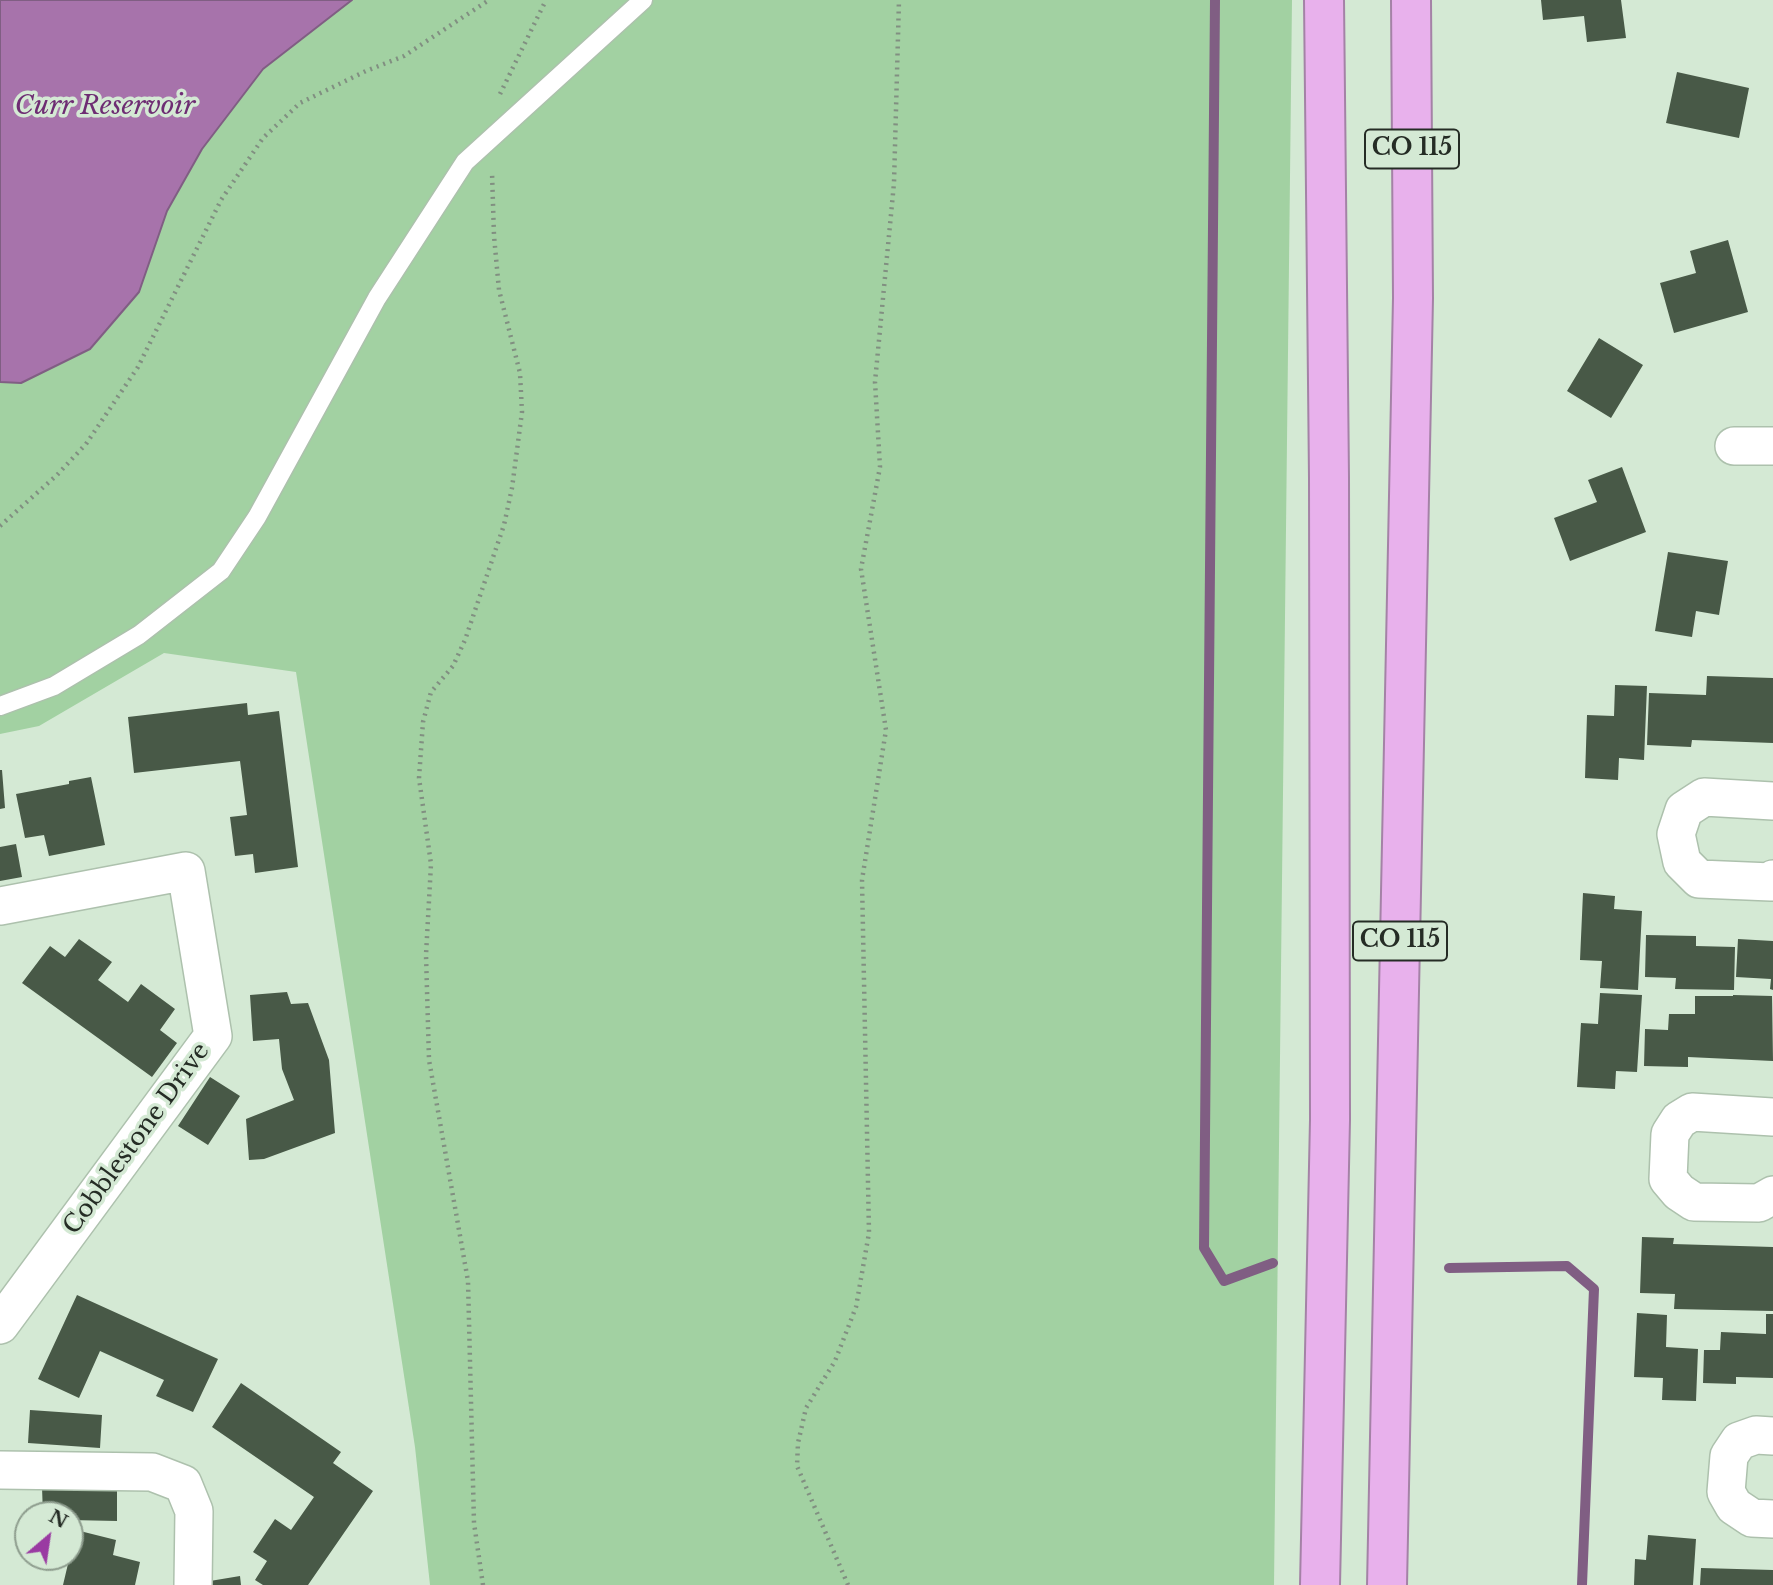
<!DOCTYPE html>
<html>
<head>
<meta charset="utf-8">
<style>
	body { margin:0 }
	#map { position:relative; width:1773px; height:1585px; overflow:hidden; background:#d4e9d4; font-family:"Libre Baskerville",serif }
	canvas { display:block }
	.north { position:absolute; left:14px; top:1501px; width:70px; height:70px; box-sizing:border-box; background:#d4e9d4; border:2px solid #8e9d8e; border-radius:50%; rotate:29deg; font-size:19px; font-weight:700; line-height:28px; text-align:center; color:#252c25 }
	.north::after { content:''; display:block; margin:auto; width:24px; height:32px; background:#9a3aa2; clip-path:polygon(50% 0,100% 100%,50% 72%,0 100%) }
</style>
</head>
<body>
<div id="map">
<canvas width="1773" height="1585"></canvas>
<div class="north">N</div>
</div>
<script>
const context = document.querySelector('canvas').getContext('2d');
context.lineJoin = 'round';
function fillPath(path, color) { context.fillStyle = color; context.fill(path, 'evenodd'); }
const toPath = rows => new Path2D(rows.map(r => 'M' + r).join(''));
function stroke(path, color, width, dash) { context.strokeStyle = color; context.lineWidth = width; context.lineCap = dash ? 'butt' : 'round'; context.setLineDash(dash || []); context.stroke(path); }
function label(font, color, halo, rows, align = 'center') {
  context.font = font + ' "Libre Baskerville",serif'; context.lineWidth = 7; context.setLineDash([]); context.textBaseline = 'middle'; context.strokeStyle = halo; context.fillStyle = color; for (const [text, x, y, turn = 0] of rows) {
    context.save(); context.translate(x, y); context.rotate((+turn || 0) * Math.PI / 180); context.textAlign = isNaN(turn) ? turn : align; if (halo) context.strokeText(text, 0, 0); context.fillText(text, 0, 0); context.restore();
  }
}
const green = toPath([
	[352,0,1292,0,1274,1585,430,1585,415,1447,296,672,164,653,39,726,0,734,0,382,21,383,91,349,139,292,167,211,202,149,263,69]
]);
const water = toPath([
	[0,0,352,0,263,69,202,149,167,211,139,292,90,349,21,383,0,382,0,0]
]);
const stream = toPath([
	[1215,0,1204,1248,1224,1281,1273,1263],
	[1449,1268,1567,1266,1594,1289,1582,1585]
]);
const building = toPath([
	[1541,0,1621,0,1626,38,1587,42,1584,16,1543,20],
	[1677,72,1749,88,1739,138,1666,123],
	[1728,240,1748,312,1674,333,1660,283,1696,273,1690,251],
	[1599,338,1643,365,1611,418,1567,391],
	[1622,467,1646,532,1570,561,1554,518,1597,502,1588,480],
	[1668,552,1728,561,1719,615,1696,611,1692,637,1655,631],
	[1707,676,1773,678,1773,743,1692,740,1691,747,1647,745,1649,693,1706,695],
	[1615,685,1647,686,1644,760,1619,758,1618,780,1585,778,1587,715,1614,716],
	[247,703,248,715,279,711,298,867,255,873,253,854,235,856,230,817,247,815,240,761,134,773,128,717],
	[0,770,2,770,5,808,0,809],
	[91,777,105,845,49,856,44,835,25,838,16,794,69,784,69,781],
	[16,844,22,877,0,881,0,847],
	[1583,893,1615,896,1614,909,1642,911,1638,990,1600,988,1602,961,1580,960],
	[1646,935,1696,936,1696,946,1735,947,1734,990,1675,989,1676,978,1645,977],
	[79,939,112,962,98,980,128,1002,141,984,175,1009,160,1030,177,1043,152,1077,22,983,50,946,65,957],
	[1738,939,1773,941,1773,990,1770,989,1771,979,1736,977],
	[287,992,291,1004,308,1003,329,1060,335,1133,264,1159,249,1160,246,1119,294,1100,282,1069,279,1039,253,1041,250,995],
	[1600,993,1642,995,1637,1072,1616,1071,1615,1089,1577,1087,1581,1023,1598,1024],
	[1733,995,1772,996,1773,1061,1688,1057,1688,1067,1644,1066,1645,1029,1668,1030,1669,1014,1695,1014,1695,996,1733,996],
	[210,1077,240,1096,208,1145,178,1126],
	[1642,1237,1674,1238,1673,1244,1773,1247,1773,1311,1674,1309,1675,1294,1640,1293],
	[77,1295,218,1359,193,1412,156,1396,164,1380,100,1351,79,1398,38,1379],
	[1637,1313,1667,1315,1666,1347,1698,1349,1696,1401,1662,1400,1663,1378,1634,1377],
	[1766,1314,1773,1314,1773,1378,1736,1377,1736,1384,1703,1383,1704,1350,1720,1350,1721,1332,1766,1334],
	[241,1383,341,1452,333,1463,373,1491,308,1585,263,1585,255,1580,267,1561,253,1552,275,1519,291,1530,314,1497,212,1427],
	[30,1410,102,1415,100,1448,28,1443],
	[42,1487,117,1488,117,1521,70,1520,70,1515,43,1515],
	[76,1530,116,1540,113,1555,140,1562,135,1585,63,1585],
	[1648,1535,1696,1539,1693,1585,1634,1585,1635,1559,1646,1560],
	[1701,1568,1773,1570,1773,1585,1700,1585],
	[240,1576,241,1585,205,1585,204,1582]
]);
const path = toPath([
	[500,94,546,0],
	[0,526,57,475,86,444,138,367,221,200,263,138,300,103,366,71,404,56,489,0],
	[483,1585,474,1523,468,1281,429,1060,426,955,431,864,419,778,423,722,431,692,453,666,465,640,504,525,512,488,522,412,520,373,499,290,494,236,492,172],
	[848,1585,797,1466,798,1443,806,1408,835,1361,856,1307,869,1233,862,880,886,730,861,569,880,467,875,382,894,183,899,0]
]);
const lane = toPath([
	[0,706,54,686,139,635,221,571,257,517,377,298,465,162,643,0]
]);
const street = toPath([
	[1734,446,1773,446],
	[1773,801,1704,797,1684,810,1676,834,1682,862,1699,879,1771,882,1773,879],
	[0,906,186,871,213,1036,0,1325],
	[1773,1117,1692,1112,1679,1120,1670,1134,1668,1179,1679,1192,1694,1202,1759,1203,1773,1195],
	[1773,1436,1756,1435,1739,1441,1729,1456,1726,1492,1734,1506,1752,1518,1773,1519],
	[0,1470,152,1472,183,1484,194,1511,193,1585]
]);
const highway = toPath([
	[1320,1585,1330,1120,1329,478,1324,0],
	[1387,1585,1413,298,1411,0]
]);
const shields = [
	[1412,149,94],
	[1400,941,94]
];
const shieldNames = [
	["CO 115",1412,149],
	["CO 115",1400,941]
];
const streetNames = [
	["Cobblestone Drive",137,1139,-54]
];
const waterNames = [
	["Curr Reservoir",105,107]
];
fillPath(green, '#a2d1a2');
fillPath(water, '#a773ab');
stroke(water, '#805e83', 2);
stroke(stream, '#805e83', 10);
fillPath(building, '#485947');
stroke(lane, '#adc1ad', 21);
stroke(street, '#adc1ad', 40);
stroke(highway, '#a482a6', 42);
stroke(path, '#818f81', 4.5, [2, 5]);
stroke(lane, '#fff', 18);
stroke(street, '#fff', 37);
stroke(highway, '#e8b1ec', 38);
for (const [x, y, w] of shields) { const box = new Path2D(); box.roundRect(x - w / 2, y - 19.5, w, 39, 5); context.fillStyle = '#d4e9d4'; context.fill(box); stroke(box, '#252c25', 2); }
label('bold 23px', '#252c25', null, shieldNames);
label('24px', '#252c25', '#d4e9d4', streetNames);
label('italic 26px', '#6e2d73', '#d4e9d4', waterNames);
</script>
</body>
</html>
